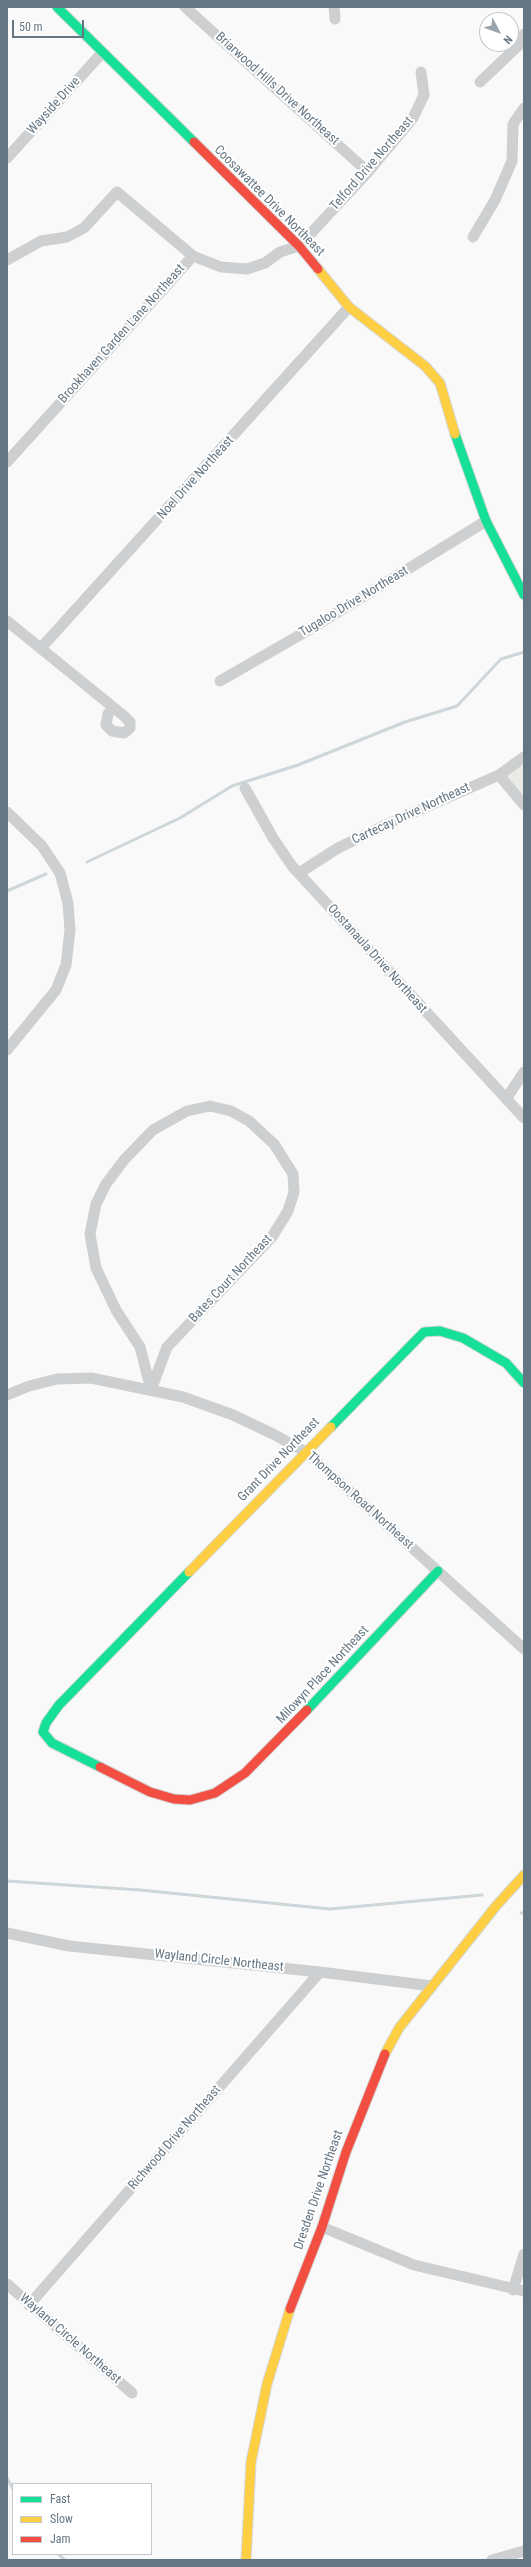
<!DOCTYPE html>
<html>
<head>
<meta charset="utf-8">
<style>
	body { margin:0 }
	#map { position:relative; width:531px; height:2567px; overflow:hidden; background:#f9f9f9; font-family:"Roboto Condensed",sans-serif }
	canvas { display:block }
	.frame { position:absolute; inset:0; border:8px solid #657683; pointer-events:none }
	.legend { position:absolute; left:12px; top:2483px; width:140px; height:72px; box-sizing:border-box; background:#fff; border:1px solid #c1c8cd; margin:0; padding:5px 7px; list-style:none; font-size:12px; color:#657683 }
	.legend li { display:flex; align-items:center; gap:8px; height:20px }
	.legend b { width:20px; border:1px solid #c1c8cd }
	.north { position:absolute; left:479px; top:12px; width:40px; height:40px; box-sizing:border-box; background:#fff; border:1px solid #c1c8cd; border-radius:50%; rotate:131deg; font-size:11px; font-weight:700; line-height:16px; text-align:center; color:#657683 }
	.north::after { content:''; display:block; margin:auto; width:14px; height:18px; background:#99a4ac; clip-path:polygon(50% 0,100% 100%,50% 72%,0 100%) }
	.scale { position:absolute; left:12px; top:20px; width:72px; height:18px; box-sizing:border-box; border:2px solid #657683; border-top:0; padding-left:5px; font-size:12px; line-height:14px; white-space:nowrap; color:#657683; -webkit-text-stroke:3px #fff; paint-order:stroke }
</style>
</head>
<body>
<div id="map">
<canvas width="531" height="2567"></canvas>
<div class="frame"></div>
<ul class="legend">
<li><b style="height:5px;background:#16e098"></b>Fast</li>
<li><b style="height:5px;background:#ffcf43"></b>Slow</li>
<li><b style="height:5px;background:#f24e42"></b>Jam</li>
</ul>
<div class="north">N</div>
<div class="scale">50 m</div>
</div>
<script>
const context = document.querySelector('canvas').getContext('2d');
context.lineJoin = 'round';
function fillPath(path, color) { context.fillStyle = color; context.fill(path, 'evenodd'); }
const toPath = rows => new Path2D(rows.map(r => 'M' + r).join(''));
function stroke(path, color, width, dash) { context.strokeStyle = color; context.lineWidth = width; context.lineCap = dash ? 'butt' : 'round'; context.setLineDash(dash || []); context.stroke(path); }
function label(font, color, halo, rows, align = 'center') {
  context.font = font + ' "Roboto Condensed",sans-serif'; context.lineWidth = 4; context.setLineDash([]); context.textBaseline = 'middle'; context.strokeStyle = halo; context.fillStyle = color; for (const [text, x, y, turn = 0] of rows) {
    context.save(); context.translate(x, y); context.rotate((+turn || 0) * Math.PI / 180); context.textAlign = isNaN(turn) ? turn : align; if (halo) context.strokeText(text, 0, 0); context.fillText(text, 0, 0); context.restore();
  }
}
const green = toPath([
	[524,762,524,798,504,776]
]);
const stream = toPath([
	[87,862,180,818,232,786,298,765,405,722,457,706,501,659,524,652],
	[7,891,46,874],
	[7,1881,140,1890,330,1909,482,1895],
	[521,1913,524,1913],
	[7,2478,13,2489],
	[58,2554,65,2560]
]);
const street = toPath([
	[185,7,368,172],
	[334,7,335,19],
	[480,82,520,44,524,34],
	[7,158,101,54],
	[473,237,495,200,512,161,513,124,524,108],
	[7,260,41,241,67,237,84,228,117,192,193,256,221,267,247,269,265,263,280,252,299,246,368,172,413,118,424,95,421,72],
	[7,462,193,256],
	[7,621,124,716,130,722,130,728,124,733,112,731,106,725,108,714,113,708],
	[41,648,349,307],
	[220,681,312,628,486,521],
	[499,775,524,805],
	[245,788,273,838,292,866,524,1118],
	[7,812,42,846,60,873,68,903,70,930,66,965,56,990,7,1050],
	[299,873,338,848,392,822,499,775,524,757],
	[506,1099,524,1072],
	[210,1106,231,1111,249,1121,274,1144,293,1174,294,1192,288,1211,272,1237,167,1347,151,1390,140,1347,116,1310,96,1268,90,1234,96,1204,106,1184,124,1160,153,1130,187,1111,210,1106],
	[7,1395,29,1386,57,1379,91,1378,183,1397,233,1415,273,1434,306,1452,524,1649],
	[7,1933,69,1946,320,1972,432,1986],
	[322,2227,414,2265,524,2291],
	[7,2284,132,2393],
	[513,2290,524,2254],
	[29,2305,320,1972],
	[492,2560,524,2551]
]);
const fast = toPath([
	[57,7,194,142],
	[455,434,486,521,524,595],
	[331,1427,424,1332,440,1331,463,1338,506,1363,524,1383],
	[307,1710,438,1571],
	[100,1767,52,1743,43,1732,46,1723,59,1705,189,1572]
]);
const slow = toPath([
	[318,269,349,307,425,366,440,383,455,434],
	[189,1572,331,1427],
	[385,2054,399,2028,496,1906,524,1875],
	[246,2560,251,2462,267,2384,290,2309]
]);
const jam = toPath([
	[194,142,299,246,318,269],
	[100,1767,150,1792,174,1799,190,1800,215,1793,245,1773,307,1710],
	[290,2309,322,2227,346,2152,385,2054]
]);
const streetNames = [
	["Briarwood Hills Drive Northeast",277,89,42],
	["Wayside Drive",54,106,-48],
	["Telford Drive Northeast",372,164,-49],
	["Coosawattee Drive Northeast",269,201,45],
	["Brookhaven Garden Lane Northeast",122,334,-48],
	["Noel Drive Northeast",196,478,-48],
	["Tugaloo Drive Northeast",354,602,-31],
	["Cartecay Drive Northeast",411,814,-25],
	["Oostanaula Drive Northeast",377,959,48],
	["Bates Court Northeast",231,1279,-47],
	["Grant Drive Northeast",279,1460,-46],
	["Thompson Road Northeast",360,1501,42],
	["Milowyn Place Northeast",323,1675,-47],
	["Wayland Circle Northeast",219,1961,6],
	["Richwood Drive Northeast",175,2138,-49],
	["Dresden Drive Northeast",319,2190,-71],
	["Wayland Circle Northeast",70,2339,41]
];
fillPath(green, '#e8ebe6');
stroke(stream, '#ced6d9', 3);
stroke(fast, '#d5d6d7', 11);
stroke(slow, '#d5d6d7', 11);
stroke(jam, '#d5d6d7', 11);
stroke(street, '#cecfd0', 11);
stroke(fast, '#16e098', 9);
stroke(slow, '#ffcf43', 9);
stroke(jam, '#f24e42', 9);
label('13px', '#657683', '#fff', streetNames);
</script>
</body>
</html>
